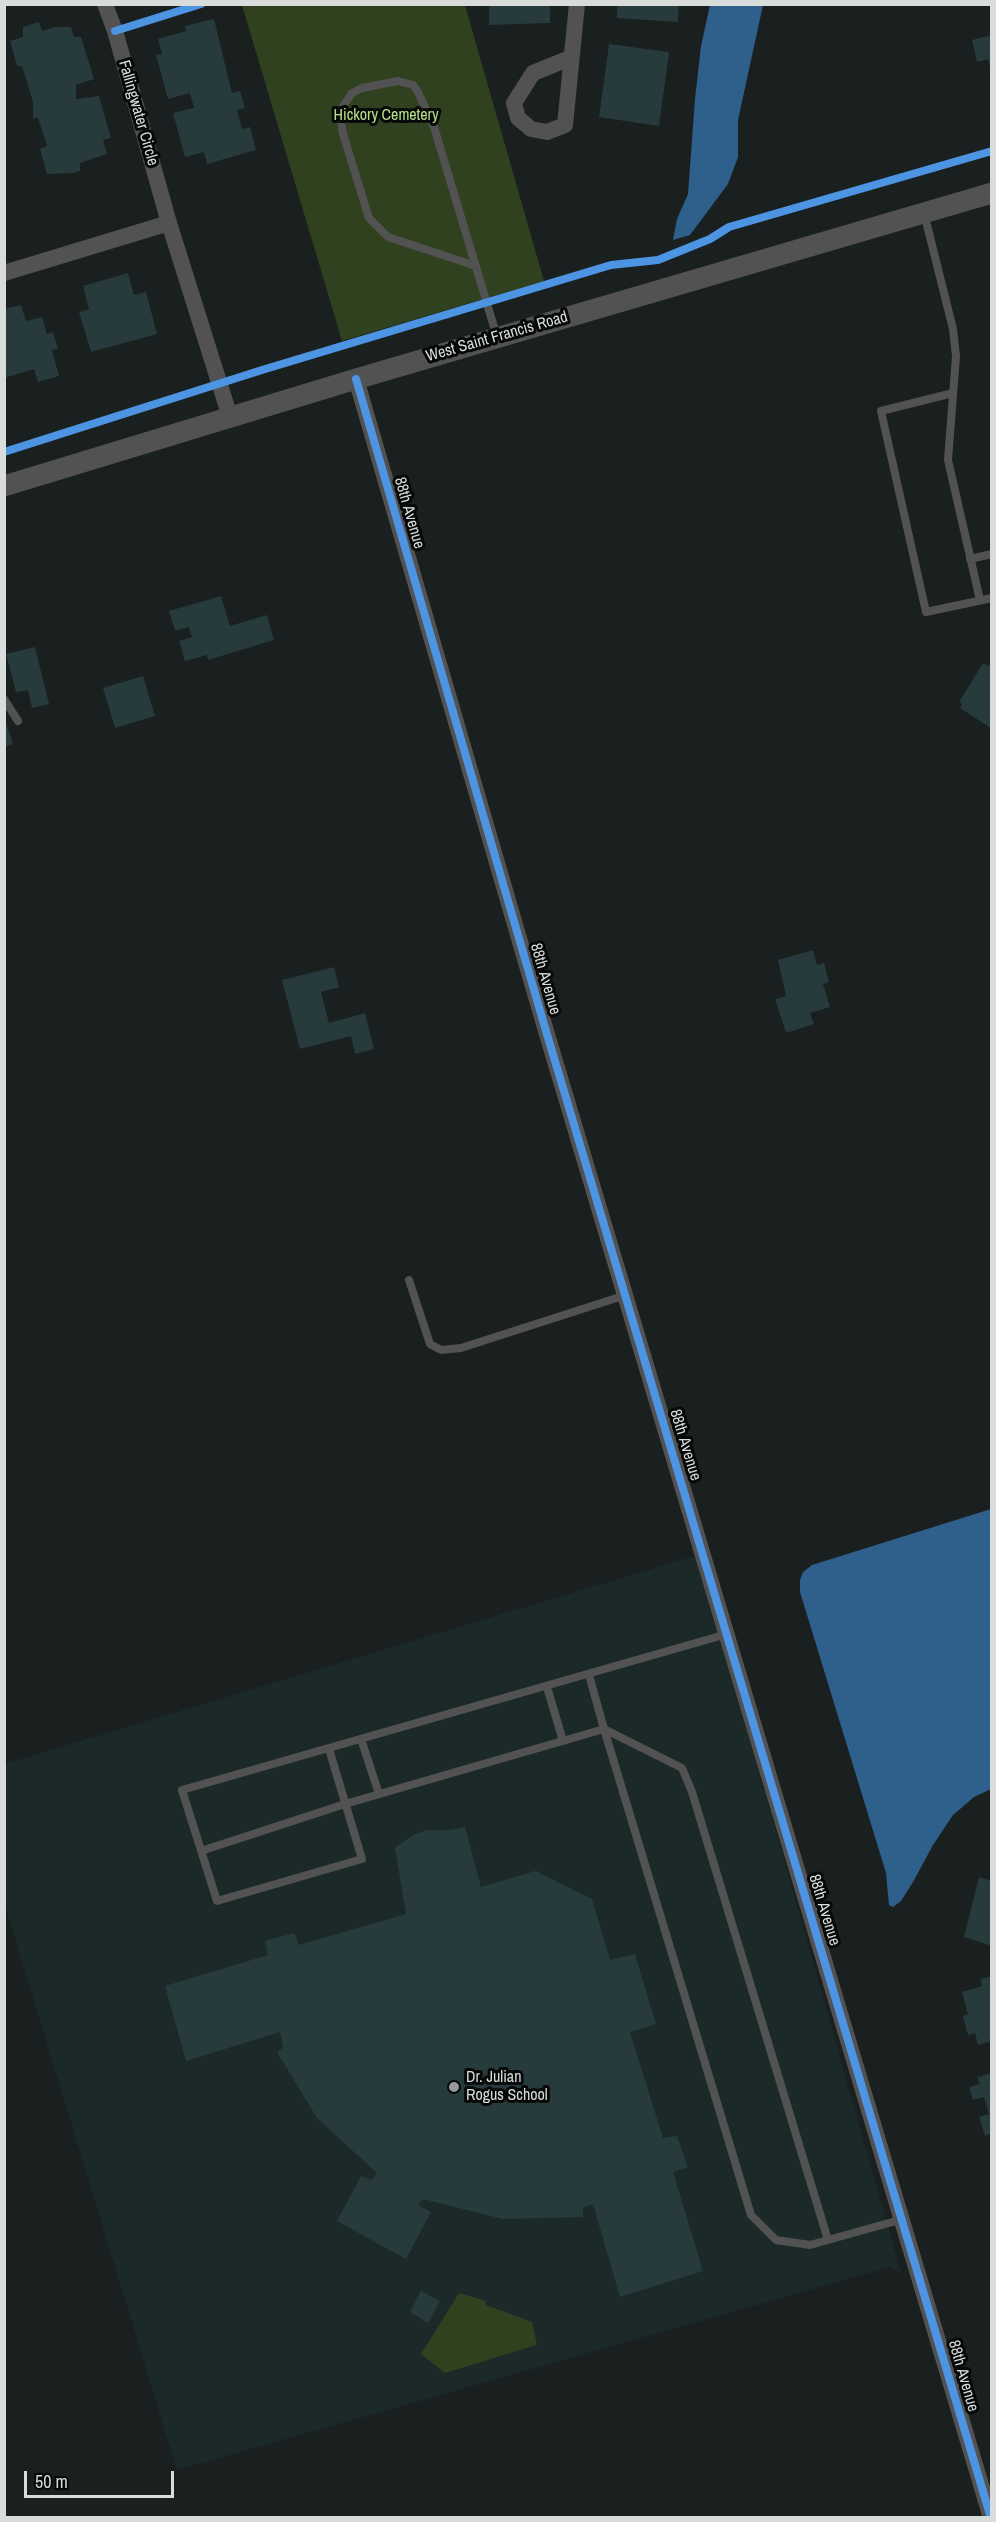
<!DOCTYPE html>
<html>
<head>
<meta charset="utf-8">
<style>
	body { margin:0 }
	#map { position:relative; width:996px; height:2522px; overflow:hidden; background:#1a1f1f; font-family:"Archivo Narrow",sans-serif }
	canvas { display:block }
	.frame { position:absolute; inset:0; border:6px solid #d8dddc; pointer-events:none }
	.scale { position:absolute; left:24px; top:2471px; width:150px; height:27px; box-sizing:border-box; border:3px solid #d8dddc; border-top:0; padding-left:8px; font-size:18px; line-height:21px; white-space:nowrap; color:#d8dddc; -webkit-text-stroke:4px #070909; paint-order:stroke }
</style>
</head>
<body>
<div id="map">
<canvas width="996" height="2522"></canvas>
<div class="frame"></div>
<div class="scale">50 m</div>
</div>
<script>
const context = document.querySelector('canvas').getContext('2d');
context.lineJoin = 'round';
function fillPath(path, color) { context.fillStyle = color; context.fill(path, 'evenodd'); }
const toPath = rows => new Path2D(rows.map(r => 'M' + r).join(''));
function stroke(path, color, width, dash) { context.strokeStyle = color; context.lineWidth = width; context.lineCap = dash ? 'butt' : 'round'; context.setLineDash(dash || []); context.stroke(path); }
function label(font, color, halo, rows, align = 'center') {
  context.font = font + ' "Archivo Narrow",sans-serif'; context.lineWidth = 6; context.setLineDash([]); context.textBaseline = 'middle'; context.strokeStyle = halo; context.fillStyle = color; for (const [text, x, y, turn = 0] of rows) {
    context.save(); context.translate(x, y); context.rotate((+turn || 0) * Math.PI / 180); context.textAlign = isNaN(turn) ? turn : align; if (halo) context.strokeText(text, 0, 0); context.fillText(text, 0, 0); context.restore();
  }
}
const built = toPath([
	[698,1555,901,2273,890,2267,177,2470,5,1906,4,1764]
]);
const green = toPath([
	[242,5,465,5,544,281,342,341],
	[459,2293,486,2301,486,2305,532,2322,537,2345,445,2373,421,2354]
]);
const water = toPath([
	[710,5,763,5,738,120,738,157,728,184,690,235,673,240,677,219,688,194,695,99,701,46],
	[991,1509,991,1789,974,1797,953,1815,933,1845,913,1882,901,1901,893,1907,889,1905,886,1873,800,1592,800,1580,803,1572,812,1565]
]);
const building = toPath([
	[489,4,550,4,550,23,489,25],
	[617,4,679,4,678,22,617,18],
	[214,19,232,93,240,91,245,108,237,110,242,129,250,127,256,150,207,164,204,152,185,157,173,113,194,108,190,93,168,99,156,55,162,54,158,39,186,31,185,26],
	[39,22,42,31,55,27,71,27,74,37,81,37,94,79,76,85,76,99,99,96,111,138,103,140,107,154,80,163,80,171,74,173,47,174,40,149,47,146,38,118,33,118,33,102,22,66,17,66,10,41,23,37,23,27],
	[992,35,992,72,991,72,988,59,977,62,972,40],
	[609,44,669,52,659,126,599,117],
	[128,273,134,295,146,292,157,334,91,352,79,312,89,309,83,286],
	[21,305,26,321,42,317,47,334,53,332,58,349,52,350,59,376,38,382,34,369,4,378,4,309],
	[221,596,230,626,267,615,274,640,208,660,207,655,185,661,179,641,192,637,189,627,175,631,169,611],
	[35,647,49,704,32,708,28,690,16,692,6,654],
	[992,661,992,729,960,708,962,704,959,702,983,663,988,666],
	[143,676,155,716,115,728,103,688],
	[4,717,13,744,4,747],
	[813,950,817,965,824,963,829,982,823,984,830,1007,810,1013,814,1024,786,1033,775,999,786,996,778,960],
	[334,967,339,987,321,992,329,1023,365,1013,374,1049,355,1054,351,1036,300,1049,282,980],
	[465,1827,481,1887,535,1871,592,1899,610,1960,635,1954,656,2024,630,2032,663,2138,677,2136,688,2167,673,2172,703,2271,620,2297,593,2204,583,2208,583,2217,503,2219,423,2199,418,2205,431,2212,406,2259,337,2221,361,2176,372,2180,377,2173,317,2118,277,2052,283,2048,280,2032,186,2061,165,1986,268,1955,265,1941,294,1933,299,1945,406,1914,395,1848,413,1835,426,1830,450,1830],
	[979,1877,992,1881,992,1946,964,1937],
	[992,1976,992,2041,978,2045,975,2033,968,2035,963,2016,968,2014,962,1992,982,1986,980,1979],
	[992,2073,992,2133,985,2136,979,2117,989,2114,984,2097,973,2100,969,2087,980,2084,977,2077],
	[421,2291,440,2301,428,2323,410,2312]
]);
const service = toPath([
	[924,213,953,329,956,356,948,460,980,600],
	[476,266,388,237,369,218,343,134,341,120,342,108,352,93,362,88,398,81,413,85,418,92,434,127,497,337],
	[953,393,881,411,926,612,992,598],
	[970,559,992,554],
	[4,699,18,721],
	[409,1280,430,1344,441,1350,461,1348,626,1295],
	[589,1675,604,1729,682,1768,692,1792,828,2240],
	[547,1687,563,1741],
	[361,1739,379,1794],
	[329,1749,362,1859,217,1901,182,1790,727,1634],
	[201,1851,345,1804,604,1729,751,2215,776,2240,810,2245,903,2219]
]);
const minor = toPath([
	[105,4,115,31,169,223,230,417],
	[570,58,533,73,514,103,518,118,531,129,547,132,565,125,577,4],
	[4,273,169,223],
	[356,379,546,1031,991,2518]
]);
const tertiary = toPath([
	[4,486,356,379,992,193]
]);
const cycleway = toPath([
	[115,31,201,4],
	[356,379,546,1031,991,2518],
	[4,452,262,370,611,265,658,260,710,239,729,227,992,151]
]);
const markers = [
	[454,2087,6,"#969a9a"]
];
const streetNames = [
	["Fallingwater Circle",138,113,74],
	["West Saint Francis Road",497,337,-16],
	["88th Avenue",409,513,74],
	["88th Avenue",545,979,74],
	["88th Avenue",685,1445,73],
	["88th Avenue",824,1910,73],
	["88th Avenue",963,2376,74]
];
const parkNames = [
	["Hickory Cemetery",386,116]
];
const poiNames = [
	["Dr. Julian",466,2078],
	["Rogus School",466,2096]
];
fillPath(built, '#1c2929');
fillPath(green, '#30411f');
fillPath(water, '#2f608b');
fillPath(building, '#273a3c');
stroke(service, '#515251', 8);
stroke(minor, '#515251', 16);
stroke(tertiary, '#515251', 21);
stroke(cycleway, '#4d94e3', 8);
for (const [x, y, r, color] of markers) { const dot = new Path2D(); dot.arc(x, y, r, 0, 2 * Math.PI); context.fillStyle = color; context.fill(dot); stroke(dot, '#070909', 2); }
label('16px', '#d8dddc', '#070909', streetNames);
label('16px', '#b4e086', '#070909', parkNames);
label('16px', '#d8dddc', '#070909', poiNames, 'left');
</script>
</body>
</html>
